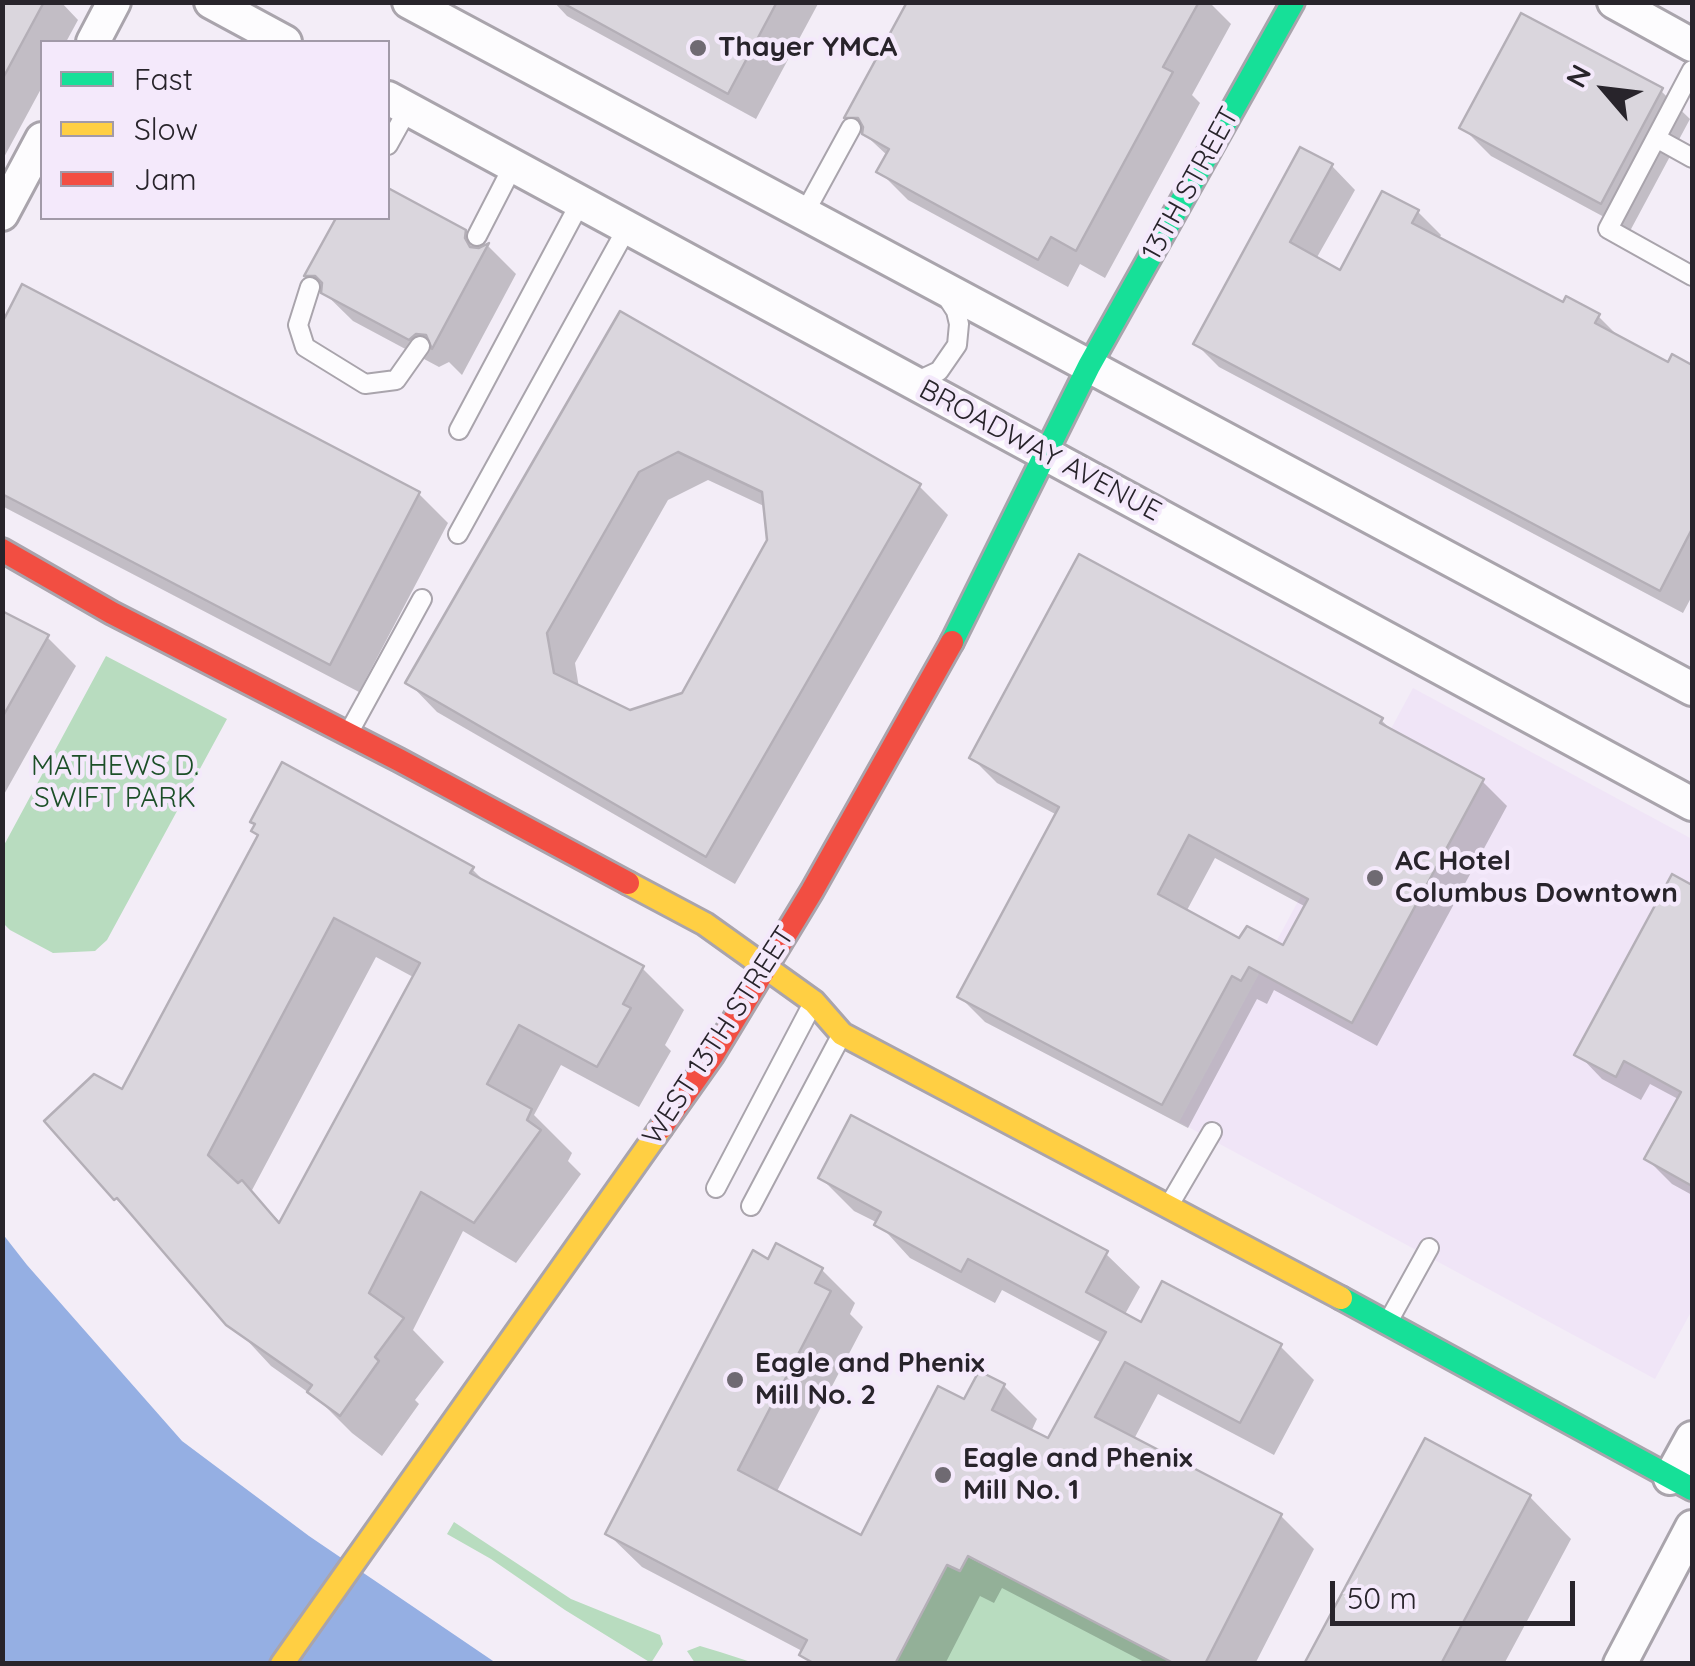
<!DOCTYPE html>
<html>
<head>
<meta charset="utf-8">
<style>
	body { margin:0 }
	#map { position:relative; width:1695px; height:1666px; overflow:hidden; background:#f3edf7; font-family:Quicksand,sans-serif }
	canvas { display:block }
	.frame { position:absolute; inset:0; border:5px solid #28242b; pointer-events:none }
	.legend { position:absolute; left:40px; top:40px; width:350px; height:180px; box-sizing:border-box; background:#f4e9fb; border:2px solid #a29aa8; margin:0; padding:12px 18px; list-style:none; font-size:30px; color:#28242b }
	.legend li { display:flex; align-items:center; gap:20px; height:50px }
	.legend b { width:50px; border:2px solid #a29aa8 }
	.north { position:absolute; left:1555px; top:40px; width:100px; height:100px; -webkit-text-stroke:8px #f4e9fb; paint-order:stroke; rotate:298deg; font-size:28px; font-weight:700; line-height:40px; text-align:center; color:#28242b }
	.north::after { content:''; display:block; margin:auto; width:35px; height:45px; background:#28242b; clip-path:polygon(50% 0,100% 100%,50% 72%,0 100%) }
	.scale { position:absolute; left:1330px; top:1581px; width:245px; height:45px; box-sizing:border-box; border:5px solid #28242b; border-top:0; padding-left:12px; font-size:30px; line-height:35px; white-space:nowrap; color:#28242b; -webkit-text-stroke:8px #f4e9fb; paint-order:stroke }
</style>
</head>
<body>
<div id="map">
<canvas width="1695" height="1666"></canvas>
<div class="frame"></div>
<ul class="legend">
<li><b style="height:12px;background:#16e098"></b>Fast</li>
<li><b style="height:12px;background:#ffcf43"></b>Slow</li>
<li><b style="height:12px;background:#f24e42"></b>Jam</li>
</ul>
<div class="north">N</div>
<div class="scale">50 m</div>
</div>
<script>
const context = document.querySelector('canvas').getContext('2d');
context.lineJoin = 'round';
function fillPath(path, color) { context.fillStyle = color; context.fill(path, 'evenodd'); }
const toPath = rows => new Path2D(rows.map(r => 'M' + r).join(''));
function stroke(path, color, width, dash) { context.strokeStyle = color; context.lineWidth = width; context.lineCap = dash ? 'butt' : 'round'; context.setLineDash(dash || []); context.stroke(path); }
function label(font, color, halo, rows, align = 'center') {
  context.font = font + ' Quicksand,sans-serif'; context.lineWidth = 9; context.setLineDash([]); context.textBaseline = 'middle'; context.strokeStyle = halo; context.fillStyle = color; for (const [text, x, y, turn = 0] of rows) {
    context.save(); context.translate(x, y); context.rotate((+turn || 0) * Math.PI / 180); context.textAlign = isNaN(turn) ? turn : align; if (halo) context.strokeText(text, 0, 0); context.fillText(text, 0, 0); context.restore();
  }
}
const built = toPath([
	[1413,688,1692,839,1692,1310,1655,1379,1179,1122]
]);
const green = toPath([
	[106,656,227,719,107,940,95,951,53,953,10,930,3,923,3,847],
	[454,1522,571,1599,660,1635,663,1644,651,1663,565,1610,491,1559,447,1534],
	[968,1557,1175,1663,895,1664,947,1565,960,1571],
	[700,1646,720,1652,754,1663,695,1663,687,1651]
]);
const water = toPath([
	[2,1233,27,1265,182,1441,309,1536,496,1663,3,1663]
]);
const shadow = toPath([
	[2,2,61,2,78,20,66,42,42,42,42,87,2,161],
	[554,2,819,2,756,119,567,16],
	[910,2,1209,2,1231,24,1192,95,1200,103,1105,278,1080,264,1068,287,908,200,879,171,888,156,847,118],
	[1661,91,1690,119,1630,231,1491,156,1462,127],
	[1332,166,1355,190,1316,259,1341,273,1418,212,1441,235,1439,239,1564,305,1598,316,1623,341,1669,365,1673,357,1692,368,1692,596,1683,613,1219,367,1196,344],
	[388,191,464,232,482,249,488,246,516,274,462,375,449,362,439,367,353,321,307,276,338,218,388,218],
	[621,314,919,486,948,515,735,884,437,712,409,683],
	[708,480,766,507,770,541,684,695,630,713,579,688,575,663,668,500],
	[2,328,419,494,448,523,359,692,2,506],
	[2,613,47,637,76,666,2,798],
	[1381,720,1395,733,1482,781,1507,806,1377,1046,1274,990,1267,1004,1257,999,1188,1128,985,1022,960,997,1057,815,997,783,972,758],
	[1215,858,1306,907,1284,948,1240,941,1186,912],
	[260,837,472,869,490,887,642,968,684,1010,665,1045,671,1051,639,1107,561,1065,534,1115,572,1153,568,1161,581,1174,516,1263,463,1231,413,1330,444,1362,415,1400,419,1404,382,1456,352,1433,319,1400,271,1366,116,1199,123,1093],
	[376,957,415,978,282,1224,251,1192],
	[1673,877,1692,888,1692,1195,1672,1184,1647,1159,1680,1100,1650,1084,1641,1100,1602,1079,1578,1054],
	[821,1178,1106,1254,1140,1287,1124,1316,1142,1325,1281,1347,1314,1380,1274,1455,1158,1394,1134,1439,1281,1516,1314,1549,1255,1664,1148,1664,1002,1588,994,1603,980,1596,945,1664,811,1664,802,1655,804,1652,642,1567,608,1534,777,1247,822,1270,855,1303,850,1314,863,1327,776,1493,862,1538,966,1403,1004,1386,1037,1419,1031,1432,1049,1442,1102,1343,1002,1290,995,1303,910,1258,878,1223,854,1211],
	[1426,1442,1530,1497,1571,1539,1504,1664,1307,1664]
]);
const building = toPath([
	[2,2,44,2,2,80,2,2],
	[561,2,777,2,728,94,561,2],
	[907,2,1199,2,1163,67,1173,72,1076,251,1051,237,1038,260,876,172,889,149,862,134,863,127,858,118,844,118,907,2],
	[1521,13,1663,88,1601,204,1459,128,1521,13],
	[1300,147,1333,164,1290,242,1340,270,1382,191,1419,210,1412,223,1563,302,1566,296,1600,314,1595,323,1668,362,1672,354,1692,365,1692,529,1660,591,1193,344,1300,147],
	[388,188,466,230,465,238,470,247,479,248,489,243,432,349,426,335,416,334,409,340,321,293,322,283,315,276,304,276,336,218,388,218,388,188],
	[22,284,420,492,330,665,2,494,2,323,22,284],
	[620,311,921,484,706,857,405,683,620,311],
	[678,452,762,492,767,540,682,693,630,710,554,673,547,633,639,472,678,452],
	[1079,554,1383,718,1380,723,1484,779,1352,1023,1249,967,1241,981,1232,976,1162,1105,957,997,1059,807,969,758,1079,554],
	[1189,835,1308,899,1283,945,1247,926,1239,938,1158,894,1189,835],
	[2,611,49,635,2,718,2,611],
	[282,762,474,867,470,873,644,966,623,1004,631,1008,597,1067,519,1025,487,1084,532,1109,527,1120,541,1130,474,1223,421,1192,369,1293,404,1318,375,1357,379,1361,340,1416,307,1392,312,1385,226,1325,117,1198,114,1200,44,1121,94,1074,122,1089,258,835,251,831,255,824,250,822,282,762],
	[334,918,420,963,279,1223,242,1180,238,1183,208,1155,334,918],
	[1672,874,1692,885,1692,1186,1644,1159,1681,1092,1624,1061,1616,1077,1574,1055,1672,874],
	[851,1115,1108,1251,1086,1292,1141,1322,1162,1281,1282,1344,1240,1423,1125,1362,1095,1417,1282,1514,1205,1664,1175,1664,968,1556,960,1571,947,1565,895,1664,815,1664,799,1655,807,1640,605,1534,753,1250,768,1259,776,1243,823,1268,815,1283,831,1291,738,1470,861,1535,938,1386,964,1399,979,1371,1005,1384,992,1410,1048,1438,1106,1332,968,1259,961,1272,874,1225,881,1212,818,1178,851,1115],
	[1425,1438,1531,1495,1441,1664,1304,1664,1425,1438]
]);
const lane = toPath([
	[1692,70,1608,229,1692,276],
	[1656,138,1692,158],
	[388,145,408,109],
	[804,214,851,128],
	[477,236,513,166],
	[310,287,298,325,305,347,365,384,396,380,420,346],
	[914,378,922,379,939,371,957,345,959,324,956,311,945,294],
	[459,430,580,203],
	[458,534,627,228],
	[348,734,422,599],
	[716,1188,813,1003],
	[751,1206,842,1034],
	[1168,1207,1212,1132],
	[1388,1322,1429,1248]
]);
const street = toPath([
	[211,2,285,42],
	[409,2,1692,689],
	[1614,2,1692,45],
	[93,42,114,2],
	[388,98,1692,804],
	[2,214,42,139],
	[1670,1478,1692,1438],
	[1620,1664,1692,1527]
]);
const fast = toPath([
	[952,642,1089,366,1293,2],
	[1341,1298,1692,1489]
]);
const slow = toPath([
	[628,883,705,924,814,1002,842,1034,1341,1298],
	[282,1664,661,1128]
]);
const jam = toPath([
	[2,550,112,613,399,760,628,883],
	[661,1128,712,1056,812,891,952,642]
]);
const markers = [
	[698,48,10,"#6f6a72"],
	[1375,878,10,"#6f6a72"],
	[735,1380,10,"#6f6a72"],
	[943,1475,10,"#6f6a72"]
];
const poiNames = [
	["Thayer YMCA",718,48],
	["AC Hotel",1395,862],
	["Columbus Downtown",1395,894],
	["Eagle and Phenix",755,1364],
	["Mill No. 2",755,1396],
	["Eagle and Phenix",963,1459],
	["Mill No. 1",963,1491]
];
const streetNames = [
	["13TH STREET",1191,184,-61],
	["BROADWAY AVENUE",1040,451,28],
	["WEST 13TH STREET",719,1036,-57]
];
const parkNames = [
	["MATHEWS D.",115,767],
	["SWIFT PARK",115,799]
];
fillPath(built, '#f0e5f7');
fillPath(green, '#b8dcbf');
fillPath(water, '#95afe3');
fillPath(shadow, '#0003');
fillPath(building, '#dad6dd');
stroke(building, '#b4afb7', 2.5);
stroke(lane, '#a9a4ac', 22);
stroke(street, '#a9a4ac', 38);
stroke(fast, '#a9a4ac', 28);
stroke(slow, '#a9a4ac', 28);
stroke(jam, '#a9a4ac', 28);
stroke(lane, '#fdfcfe', 18);
stroke(street, '#fdfcfe', 32);
stroke(fast, '#16e098', 22);
stroke(slow, '#ffcf43', 22);
stroke(jam, '#f24e42', 22);
for (const [x, y, r, color] of markers) { const dot = new Path2D(); dot.arc(x, y, r, 0, 2 * Math.PI); context.fillStyle = color; context.fill(dot); stroke(dot, '#f4e9fb', 4); }
label('bold 28px', '#28242b', '#f4e9fb', poiNames, 'left');
label('28px', '#28242b', '#f4e9fb', streetNames);
label('28px', '#1c4f28', '#f4e9fb', parkNames);
</script>
</body>
</html>
